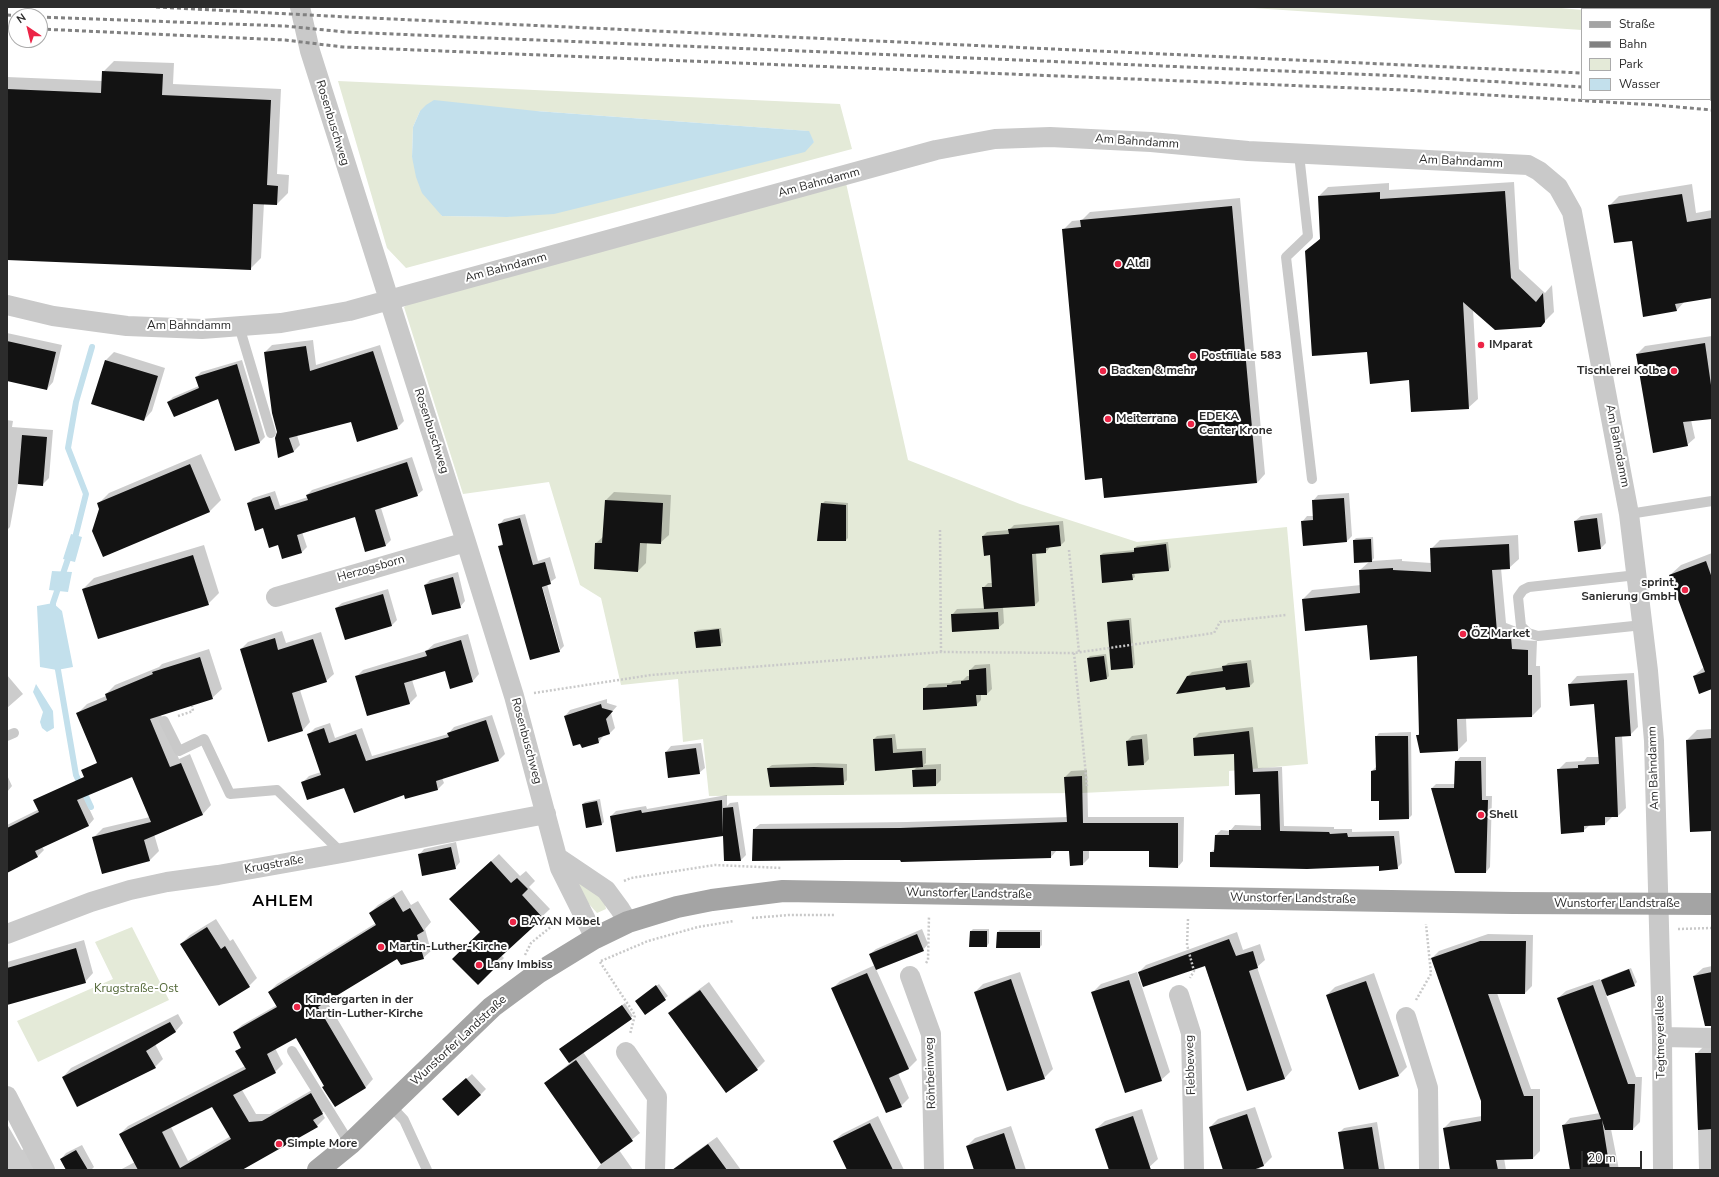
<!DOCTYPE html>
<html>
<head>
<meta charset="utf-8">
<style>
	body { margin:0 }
	#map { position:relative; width:1719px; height:1177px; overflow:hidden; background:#fff; font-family:"Nunito Sans",sans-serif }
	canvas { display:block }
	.frame { position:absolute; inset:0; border:8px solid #2c2c2c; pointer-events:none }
	.legend { position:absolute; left:1581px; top:8px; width:130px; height:92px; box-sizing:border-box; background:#fff; border:1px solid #ababab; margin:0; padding:5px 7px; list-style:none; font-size:12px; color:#2c2c2c }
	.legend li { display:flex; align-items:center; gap:8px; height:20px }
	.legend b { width:20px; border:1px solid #ababab }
	.north { position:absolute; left:8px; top:8px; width:40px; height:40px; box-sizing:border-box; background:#fff; border:1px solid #ababab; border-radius:50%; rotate:325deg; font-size:11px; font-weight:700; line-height:16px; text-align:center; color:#2c2c2c }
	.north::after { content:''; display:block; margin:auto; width:14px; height:18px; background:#ec2547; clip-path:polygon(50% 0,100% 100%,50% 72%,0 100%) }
	.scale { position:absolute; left:1581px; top:1151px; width:61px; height:18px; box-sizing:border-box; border:2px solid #2c2c2c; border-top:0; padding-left:5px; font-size:12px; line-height:14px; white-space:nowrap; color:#2c2c2c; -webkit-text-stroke:3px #fff; paint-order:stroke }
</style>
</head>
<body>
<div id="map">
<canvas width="1719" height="1177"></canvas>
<div class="frame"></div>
<ul class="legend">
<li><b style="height:5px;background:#a4a4a4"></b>Straße</li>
<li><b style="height:5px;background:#818181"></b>Bahn</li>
<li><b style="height:11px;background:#e4ead8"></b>Park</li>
<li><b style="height:11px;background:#c3e0ec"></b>Wasser</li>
</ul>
<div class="north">N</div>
<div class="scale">20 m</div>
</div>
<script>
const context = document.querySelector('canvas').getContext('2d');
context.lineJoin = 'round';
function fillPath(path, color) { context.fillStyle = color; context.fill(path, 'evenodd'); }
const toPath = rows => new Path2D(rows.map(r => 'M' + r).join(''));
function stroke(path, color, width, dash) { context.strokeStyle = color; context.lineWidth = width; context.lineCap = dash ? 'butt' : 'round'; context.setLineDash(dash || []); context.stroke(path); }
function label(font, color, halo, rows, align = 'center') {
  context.font = font + ' "Nunito Sans",sans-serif'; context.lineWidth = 4; context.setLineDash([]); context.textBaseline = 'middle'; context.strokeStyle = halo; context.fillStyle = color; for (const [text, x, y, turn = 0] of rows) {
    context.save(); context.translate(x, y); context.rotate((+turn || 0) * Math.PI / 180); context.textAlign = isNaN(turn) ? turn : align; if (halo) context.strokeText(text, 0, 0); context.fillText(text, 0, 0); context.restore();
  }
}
const green = toPath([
	[1238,7,1551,7,1582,10,1582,30],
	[338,81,840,104,852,149,406,268,387,248],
	[420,111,536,111,808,131,814,142,507,217,442,216,412,157,413,127],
	[846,183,908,460,1020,504,1137,542,1287,527,1308,764,1229,771,1229,786,1082,793,709,796,703,739,683,742,678,679,621,685,601,598,580,585,549,482,463,494,404,307,418,298],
	[570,872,604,900,606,909,597,913,588,903],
	[132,927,169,1000,38,1062,17,1021,113,979,95,942]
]);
const water = toPath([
	[434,100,536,111,809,131,814,142,805,152,554,214,507,217,442,216,422,193,416,177,412,157,413,127,420,111,426,105],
	[71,534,82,537,75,562,63,559],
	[52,571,72,572,68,592,49,590],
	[53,603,62,611,73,667,57,670,40,667,37,606],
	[36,684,53,711,54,728,47,732,42,728,40,722,43,712,33,692]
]);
const shadow = toPath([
	[114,61,174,63,173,84,281,89,277,174,289,175,288,193,277,204,264,203,261,258,250,269,7,259,7,77,103,81,103,72],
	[1514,182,1519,269,1545,293,1552,285,1554,312,1540,326,1473,309,1478,399,1468,408,1410,378,1367,351,1306,252,1321,238,1319,196,1328,187,1389,183,1389,190],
	[1692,184,1696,213,1712,210,1712,297,1685,301,1676,311,1632,240,1609,206,1619,196],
	[1240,198,1265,474,1257,483,1103,477,1063,230,1072,221,1082,220,1090,212],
	[7,333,62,345,53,382,47,389,7,380],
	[1712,336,1712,418,1691,420,1695,438,1687,445,1637,354,1645,346],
	[313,340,316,365,380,345,404,421,397,428,352,420,297,435,300,445,293,452,278,432,265,352,272,345],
	[114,352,165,368,152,411,144,420,106,360],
	[242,360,265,437,260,442,235,450,218,398,168,402,173,397,199,386,196,377,201,372],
	[7,420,13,421,12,427,53,430,49,478,42,485,18,483,10,527,7,530],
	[201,454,221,500,210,511,104,556,100,509,98,504,109,493],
	[412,457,423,490,417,495,381,508,391,540,386,545,355,515,302,532,307,547,302,552,279,544,264,527,248,503,253,498,275,491,280,506,308,497,307,495,312,490],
	[614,492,671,495,669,535,660,543,647,542,646,563,638,571,596,543,604,536,606,500],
	[1349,493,1352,536,1347,541,1302,522,1307,516,1314,516,1313,501,1318,495],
	[825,501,848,503,848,538,846,540,819,540,822,504],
	[1602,513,1606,543,1601,548,1579,551,1575,521,1581,516],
	[525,514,538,561,550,557,556,578,547,584,564,646,559,651,531,659,499,547,503,543,499,525,504,519],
	[539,582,541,582,560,649,558,649],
	[1063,521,1065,541,1060,546,1050,547,1046,552,1036,553,1039,601,1035,605,1003,607,1004,623,998,628,952,615,957,609,985,608,983,588,988,583,993,583,991,554,983,536,987,532,1009,530,1014,525],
	[1518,535,1519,559,1509,568,1501,568,1506,623,1519,628,1521,640,1537,641,1536,666,1540,666,1541,707,1532,716,1466,718,1467,741,1458,750,1417,736,1420,732,1418,655,1368,624,1303,599,1312,590,1361,585,1360,570,1370,561,1354,540,1356,538,1373,537,1374,558,1372,561,1402,559,1402,561,1431,563,1431,549,1440,540],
	[1168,542,1171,567,1169,570,1134,573,1135,577,1132,579,1101,555,1103,553,1135,550,1135,548,1137,546],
	[204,545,219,593,208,604,83,589,94,578],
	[1712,553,1712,688,1694,676,1704,667,1670,575,1681,565],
	[458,572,465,601,460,607,425,585,430,580],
	[388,589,397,620,392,625,336,608,342,603],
	[1131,618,1135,664,1133,667,1108,622,1111,620],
	[721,628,723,642,720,645,695,633,697,630],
	[282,631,286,643,321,632,334,674,326,681,300,690,310,722,303,730,269,740,241,649,248,642],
	[468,634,479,674,472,682,446,670,412,680,417,696,410,703,367,715,356,677,363,670,426,651,434,644],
	[209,649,222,689,212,698,161,715,179,759,190,754,211,805,202,815,154,834,159,851,150,860,94,837,103,828,150,817,133,775,78,713,87,704,106,696,106,694,115,685,159,667,162,664],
	[1106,654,1109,676,1107,678,1088,658,1090,656],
	[1251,660,1254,682,1250,686,1226,686,1188,676,1192,672,1224,667,1228,663],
	[990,664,992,689,987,694,981,694,981,700,976,705,924,689,929,684,951,683,953,681,963,680,967,676,970,676,970,670,975,665],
	[1634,673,1638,727,1630,735,1622,736,1626,808,1618,816,1613,816,1605,824,1590,825,1583,831,1558,770,1566,762,1584,761,1587,757,1599,757,1595,703,1569,685,1577,676],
	[7,675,23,694,7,708],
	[607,699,607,703,617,706,611,713,615,728,610,733,604,735,599,742,565,716,570,710],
	[492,715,505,754,499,760,442,778,444,783,438,789,405,794,303,782,309,776,321,772,309,734,315,728,330,723,335,738,362,728,372,756,448,734,454,727],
	[1253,727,1258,768,1282,767,1284,826,1334,827,1334,829,1352,829,1352,832,1399,831,1402,863,1397,868,1380,865,1211,852,1216,848,1216,835,1221,830,1230,831,1235,825,1262,826,1261,793,1234,753,1194,738,1199,733],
	[1712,729,1712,830,1687,740,1697,730],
	[1411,732,1412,815,1409,818,1380,800,1372,771,1376,767,1376,737,1379,733],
	[895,734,897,749,926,748,926,763,924,765,941,764,941,780,936,785,913,771,917,767,876,769,874,739,877,736],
	[1147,734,1149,759,1144,764,1127,741,1132,736],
	[701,743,705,768,699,773,666,752,671,746],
	[1460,757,1486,757,1486,796,1492,796,1490,867,1486,872,1432,788,1436,784,1455,784,1456,762],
	[818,763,847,764,847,780,843,784,768,768,772,765],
	[1087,770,1088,817,1184,817,1183,861,1178,867,1150,850,1089,850,1089,858,1083,864,1071,865,1070,850,1057,850,1051,857,901,859,754,829,760,824,907,822,1068,817,1065,777,1071,771],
	[7,775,12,786,7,792],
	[80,789,94,819,88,826,42,847,44,850,38,856,7,872,7,825],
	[727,795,727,806,730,803,738,802,746,855,741,860,724,860,724,835,611,816,616,811,646,806,647,809],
	[600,799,604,822,602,824,583,804,585,802],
	[456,842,460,862,455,868,419,855,424,849],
	[499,854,520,876,526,871,535,881,529,887,550,909,501,955,504,958,478,984,481,932,458,891],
	[402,890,411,905,418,901,431,922,425,929,431,951,423,958,397,957,326,1000,373,1079,366,1087,335,1106,325,1085,296,1037,275,1048,283,1064,275,1072,242,1090,256,1114,270,1114,319,1086,330,1105,322,1113,325,1118,317,1126,241,1170,120,1170,135,1162,120,1134,128,1126,245,1066,237,1051,242,1046,234,1032,242,1025,277,1005,269,992,277,984,376,923,370,913,378,905],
	[213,1105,231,1136,188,1161,171,1127],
	[216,919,230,941,233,939,257,978,249,986,181,944,190,935],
	[922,929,928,944,923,950,876,969,917,1060,909,1068,898,1073,909,1098,901,1106,832,989,840,981,875,965,870,954,876,949],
	[973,929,989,929,989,943,987,946,971,931],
	[1000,930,1042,930,1042,945,1040,947,998,932],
	[1237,932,1243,950,1260,944,1265,960,1257,967,1292,1070,1285,1078,1247,1090,1205,965,1139,972,1146,965],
	[1488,934,1533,935,1532,986,1525,993,1497,993,1531,1089,1540,1089,1540,1151,1533,1158,1504,1158,1506,1170,1451,1170,1444,1128,1451,1121,1482,1116,1482,1101,1432,958,1439,951],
	[84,940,93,973,85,982,7,1004,7,962],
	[1712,966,1712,1011,1694,976,1703,968],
	[1631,968,1637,982,1634,985,1606,995,1636,1077,1642,1077,1640,1122,1633,1129,1611,1129,1619,1170,1571,1170,1563,1126,1570,1118,1600,1113,1558,998,1566,991,1600,979,1601,981,1604,978],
	[1020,972,1053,1069,1044,1078,975,992,983,984],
	[1137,972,1170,1072,1161,1080,1093,992,1101,984],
	[1374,973,1407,1067,1399,1075,1360,1089,1327,995,1335,987],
	[709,982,765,1061,757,1069,670,1013,678,1005],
	[659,984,668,996,645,1013,636,1001],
	[625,1003,633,1016,583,1052,640,1133,619,1150,633,1170,596,1170,602,1163,545,1083,570,1063,560,1049,563,1047],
	[178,1014,183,1023,175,1032,155,1044,163,1059,155,1067,63,1077,71,1068],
	[1703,1047,1712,1047,1712,1170,1699,1170,1696,1054],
	[472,1074,486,1089,480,1095,449,1094],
	[1255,1107,1272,1157,1264,1165,1259,1167,1260,1170,1224,1170,1210,1127,1218,1119],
	[1142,1109,1158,1159,1146,1170,1110,1170,1096,1129,1105,1121],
	[878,1116,904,1170,848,1170,834,1141,842,1134],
	[1377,1122,1385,1170,1345,1170,1339,1133,1344,1128],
	[7,1124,22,1150,29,1146,40,1170,7,1170],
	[1011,1126,1026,1170,975,1170,967,1146,975,1138],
	[717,1137,741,1170,680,1170,678,1167,686,1159],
	[82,1145,94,1167,91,1170,67,1170,61,1159,66,1153]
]);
const stream = toPath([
	[74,542,86,494,68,448,76,402,92,347],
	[53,611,53,603,70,553],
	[57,664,76,775,91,807]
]);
const building = toPath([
	[102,71,163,74,162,95,271,100,267,185,278,186,277,205,253,204,251,270,7,260,7,89,101,93],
	[1505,191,1511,278,1536,302,1543,293,1545,322,1541,327,1495,330,1463,302,1469,409,1411,412,1409,380,1370,384,1367,352,1312,356,1305,251,1320,239,1318,196,1380,192,1380,199],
	[1682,194,1687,222,1712,218,1712,298,1675,304,1677,311,1643,317,1632,241,1614,243,1608,205],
	[1232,206,1257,483,1104,498,1102,478,1085,480,1062,229,1081,227,1080,220],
	[7,341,56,352,47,390,7,381],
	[1705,343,1712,392,1712,419,1683,422,1688,446,1653,453,1636,354],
	[306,346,310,371,373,351,398,429,357,442,351,422,289,438,294,452,278,458,275,438,277,432,272,413,264,352],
	[105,360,158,376,144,421,91,404],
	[237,364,260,443,235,451,218,399,174,417,167,402,199,388,195,377],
	[22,435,47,437,43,486,18,484],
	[407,462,418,496,375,510,386,546,365,552,355,517,297,535,302,553,282,559,278,545,269,548,263,528,255,531,247,503,270,496,275,510,308,500,306,495],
	[190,464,210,512,103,557,92,531,99,509,97,503],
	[1344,498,1347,542,1303,546,1301,521,1313,520,1312,500],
	[605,500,663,503,661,544,640,543,638,572,594,569,595,543,602,543],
	[821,503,846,505,846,541,817,541],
	[520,518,533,565,545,562,551,584,542,587,560,652,530,660,498,546,503,545,498,524],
	[1597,518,1601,549,1578,552,1574,521],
	[1059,525,1061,546,1046,548,1046,553,1032,554,1035,606,984,609,982,587,992,587,990,555,984,556,982,536,1009,534,1008,529],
	[1371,539,1372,562,1354,563,1353,540],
	[1166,544,1169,571,1132,574,1133,580,1102,583,1100,555,1134,552,1134,548],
	[1509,544,1510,569,1492,570,1497,632,1511,637,1512,649,1528,650,1528,675,1532,675,1532,717,1457,719,1458,751,1420,753,1416,735,1419,735,1417,656,1370,660,1367,625,1305,631,1302,599,1360,593,1359,570,1393,568,1393,570,1431,572,1430,548],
	[193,555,209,605,98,639,82,589],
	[1706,561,1712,578,1712,689,1699,694,1693,676,1705,672,1669,575],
	[453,577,461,608,432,615,424,585],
	[383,594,392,626,345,640,335,608],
	[998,612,999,629,952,632,951,614],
	[1129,620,1133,668,1111,670,1107,622],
	[719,629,721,646,696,648,694,632],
	[275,638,278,650,313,639,327,682,292,693,303,731,268,742,240,649],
	[461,640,473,682,450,689,445,671,404,683,410,704,367,716,355,676,427,656,425,651],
	[1104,656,1107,679,1090,682,1087,658],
	[200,657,213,699,150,719,170,767,181,763,203,815,144,840,150,861,102,874,92,837,151,822,132,777,77,800,89,826,35,851,38,857,7,873,7,828,39,812,33,800,84,777,81,770,97,763,76,713,107,700,105,694,153,674,152,672],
	[1247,663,1250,687,1226,690,1225,687,1176,694,1187,676,1223,671,1222,666],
	[986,668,987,695,976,695,977,706,923,710,923,688,947,687,947,685,961,684,961,681,969,680,969,670],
	[1627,680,1631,736,1615,737,1618,817,1605,817,1605,825,1584,826,1584,832,1561,834,1557,769,1578,768,1578,765,1599,764,1594,704,1570,706,1568,684],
	[601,704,602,708,613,711,606,719,610,734,598,738,599,743,582,748,580,744,573,746,564,716],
	[486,720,499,761,436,781,438,790,405,799,404,795,354,813,344,788,307,800,301,782,321,775,307,734,324,728,329,743,356,734,366,761,449,737,447,733],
	[1249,731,1253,772,1278,771,1280,831,1329,832,1330,834,1347,833,1348,837,1394,836,1398,869,1379,871,1379,866,1307,869,1210,867,1210,852,1214,852,1215,835,1229,835,1229,830,1261,830,1260,794,1235,795,1234,754,1194,756,1193,738],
	[1375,736,1408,736,1409,819,1379,820,1379,801,1371,801,1371,771,1376,770],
	[892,738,893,753,922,751,923,767,875,771,873,739],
	[1712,738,1712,831,1690,832,1686,740],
	[1142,739,1144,765,1128,766,1126,741],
	[696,748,700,774,668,778,665,752],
	[1455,761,1481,761,1482,800,1488,800,1486,873,1455,873,1431,788,1454,788],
	[814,767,843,768,844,785,770,787,767,768],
	[936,769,936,786,913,787,912,770],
	[1082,776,1083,823,1178,823,1178,868,1149,867,1149,851,1083,851,1083,865,1070,866,1069,851,1051,851,1051,858,901,862,900,860,845,860,752,861,753,829,900,828,1067,822,1064,777],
	[722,800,723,834,723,808,733,807,741,861,724,861,723,836,616,852,610,816,641,810,642,813],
	[597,801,602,825,586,828,582,804],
	[451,847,456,869,422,876,418,854],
	[491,861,511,883,517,878,528,889,522,895,543,918,494,963,497,966,478,985,452,959,480,932,449,899],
	[394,897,403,912,410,908,424,931,417,935,424,959,401,965,397,959,318,1007,366,1088,335,1107,322,1087,324,1086,296,1038,267,1054,276,1073,233,1095,249,1122,262,1121,311,1093,323,1114,313,1120,318,1127,242,1170,138,1170,119,1134,246,1069,235,1051,241,1048,233,1032,277,1007,268,992,376,925,369,913],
	[212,1107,231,1139,180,1168,162,1132],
	[207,927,221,949,225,946,250,987,219,1006,180,944],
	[970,931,987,931,987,947,969,947],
	[997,932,1040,932,1040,948,996,948],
	[917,934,924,951,876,970,869,954],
	[1229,939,1236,956,1253,951,1258,968,1249,971,1285,1079,1247,1091,1205,966,1143,987,1138,972],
	[1480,941,1526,941,1525,994,1488,994,1524,1096,1533,1096,1533,1159,1496,1160,1498,1170,1450,1170,1443,1128,1481,1121,1481,1101,1431,958],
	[76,948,86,983,7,1005,7,968],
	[1629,969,1635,986,1607,996,1601,980],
	[1712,972,1712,1026,1705,1026,1693,976],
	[867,973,909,1069,889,1078,902,1107,886,1113,831,988],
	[1011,979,1045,1079,1007,1091,974,992],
	[1129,980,1162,1081,1125,1093,1091,992],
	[1366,981,1399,1076,1359,1090,1326,995],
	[656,985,666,1000,645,1015,635,1001],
	[1593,985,1628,1084,1635,1084,1633,1130,1605,1130,1602,1120,1610,1170,1570,1170,1562,1125,1601,1119,1557,998],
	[700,990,758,1070,726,1093,668,1013],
	[622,1005,632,1019,569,1063,559,1049],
	[170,1022,176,1032,146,1051,156,1068,77,1107,62,1077],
	[1695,1053,1712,1053,1712,1129,1698,1130],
	[576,1060,633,1141,601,1164,544,1083],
	[466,1078,481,1095,458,1116,442,1099],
	[1247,1114,1264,1166,1253,1170,1223,1170,1209,1127],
	[1133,1116,1151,1170,1109,1170,1095,1129],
	[870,1123,893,1170,847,1170,833,1141],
	[1372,1127,1379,1170,1344,1170,1338,1132],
	[1004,1133,1016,1170,974,1170,966,1146],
	[708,1144,727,1170,672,1170],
	[76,1150,88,1170,66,1170,60,1159]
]);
const path = toPath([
	[940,530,941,652],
	[1069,550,1079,652],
	[1074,653,1087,786],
	[534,693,651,675,941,652,1074,653,1214,633,1220,622,1286,615],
	[178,716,193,711,192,706],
	[624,881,631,878,715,865,782,868],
	[752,918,789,915,835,915],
	[1188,919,1187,945,1194,971,1190,978],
	[1678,929,1712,928],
	[525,955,531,943,563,917],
	[601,961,648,941,698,927,734,921],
	[600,962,635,1015,630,1034],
	[926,963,928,960,929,916],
	[1416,1000,1431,974,1426,924]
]);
const lane = toPath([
	[1299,154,1308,236,1286,257,1312,479],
	[239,326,271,433],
	[1629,514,1712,501],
	[1637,575,1529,587,1523,590,1518,597,1521,626,1528,633,1538,636,1643,625],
	[164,721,179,751,204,739,230,794,277,790,342,853],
	[7,736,14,733],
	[292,1051,350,1144],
	[390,1105,404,1120,427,1170]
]);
const street = toPath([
	[300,7,310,51,466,542,514,696,560,868,595,938],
	[1666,7,1687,9],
	[1710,11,1712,11],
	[7,305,53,316,127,326,202,329,281,323,349,311,936,150,995,139,1050,137,1151,142,1248,151,1528,165,1539,171,1558,187,1572,212,1629,514,1648,671,1654,741,1662,1037,1663,1170],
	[276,597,466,542],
	[557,857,606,890,620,909,628,922],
	[7,934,91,902,130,890,167,882,218,875,342,853,546,814],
	[910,976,931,1034,934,1170],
	[1179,995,1191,1033,1194,1170],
	[1406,1017,1428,1088,1429,1170],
	[1662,1037,1712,1038],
	[626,1052,657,1097,655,1170],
	[7,1096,45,1170]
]);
const primary = toPath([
	[318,1170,350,1144,492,1007,538,973,595,938,628,922,677,907,712,900,783,891,1513,903,1712,904]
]);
const rail = toPath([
	[156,7,348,17,1582,73],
	[7,15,22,16],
	[40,17,285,26,345,32,1403,76,1582,87],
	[7,27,16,27],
	[40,29,285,40,343,47,1404,90,1656,105,1712,110],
	[1710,82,1712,83],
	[1710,99,1712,99]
]);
const markers = [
	[1118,264,4,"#ec2547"],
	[1481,345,4,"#ec2547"],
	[1193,356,4,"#ec2547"],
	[1103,371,4,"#ec2547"],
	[1674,371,4,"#ec2547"],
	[1108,419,4,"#ec2547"],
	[1191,424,4,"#ec2547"],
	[1685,590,4,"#ec2547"],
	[1463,634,4,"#ec2547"],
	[1481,815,4,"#ec2547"],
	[513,922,4,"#ec2547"],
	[381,947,4,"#ec2547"],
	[479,965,4,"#ec2547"],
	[297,1007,4,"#ec2547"],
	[279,1144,4,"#ec2547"]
];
const streetNames = [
	["Rosenbuschweg",332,123,73],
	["Am Bahndamm",1137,142,4],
	["Am Bahndamm",1461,162,3],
	["Am Bahndamm",819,183,-15],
	["Am Bahndamm",506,268,-15],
	["Am Bahndamm",189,326],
	["Rosenbuschweg",431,431,72],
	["Am Bahndamm",1617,446,79],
	["Herzogsborn",371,569,-16],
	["Rosenbuschweg",526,741,75],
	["Am Bahndamm",1654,768,-92],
	["Krugstraße",274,865,-10],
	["Wunstorfer Landstraße",969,894,1],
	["Wunstorfer Landstraße",1293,899,1],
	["Wunstorfer Landstraße",1617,904],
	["Tegtmeyerallee",1661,1037,-91],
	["Wunstorfer Landstraße",459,1041,-43],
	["Flebbeweg",1191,1065,-92],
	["Röhrbeinweg",931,1073,-92]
];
const poiNames = [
	["Aldi",1126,264],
	["IMparat",1489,345],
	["Postfiliale 583",1201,356],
	["Backen & mehr",1111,371],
	["Tischlerei Kolbe",1666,371,"right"],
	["EDEKA",1199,417],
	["Center Krone",1199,431],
	["Meiterrana",1116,419],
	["sprint.",1677,583,"right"],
	["Sanierung GmbH",1677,597,"right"],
	["ÖZ Market",1471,634],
	["Shell",1489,815],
	["BAYAN Möbel",521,922],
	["Martin-Luther-Kirche",389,947],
	["Lany Imbiss",487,965],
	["Kindergarten in der",305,1000],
	["Martin-Luther-Kirche",305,1014],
	["Simple More",287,1144]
];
const parkNames = [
	["Krugstraße-Ost",136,989]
];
const districtNames = [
	["AHLEM",283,902]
];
fillPath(green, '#e4ead8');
fillPath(water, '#c3e0ec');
fillPath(shadow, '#0003');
stroke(stream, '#c3e0ec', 6);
fillPath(building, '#131313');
stroke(path, '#c9c9c9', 2.5, [2, 2]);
stroke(lane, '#c9c9c9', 10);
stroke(street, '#c9c9c9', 20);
stroke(primary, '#a4a4a4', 22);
stroke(rail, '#818181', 3, [4, 3]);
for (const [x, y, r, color] of markers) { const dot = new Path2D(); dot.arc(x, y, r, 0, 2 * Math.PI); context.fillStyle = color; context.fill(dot); stroke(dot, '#fff', 1.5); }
label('12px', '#2c2c2c', '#fff', streetNames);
label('bold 12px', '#2c2c2c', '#fff', poiNames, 'left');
label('12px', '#536838', '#fff', parkNames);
context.letterSpacing = '1px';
label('bold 16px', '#000', '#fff', districtNames);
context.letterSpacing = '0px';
</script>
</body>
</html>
